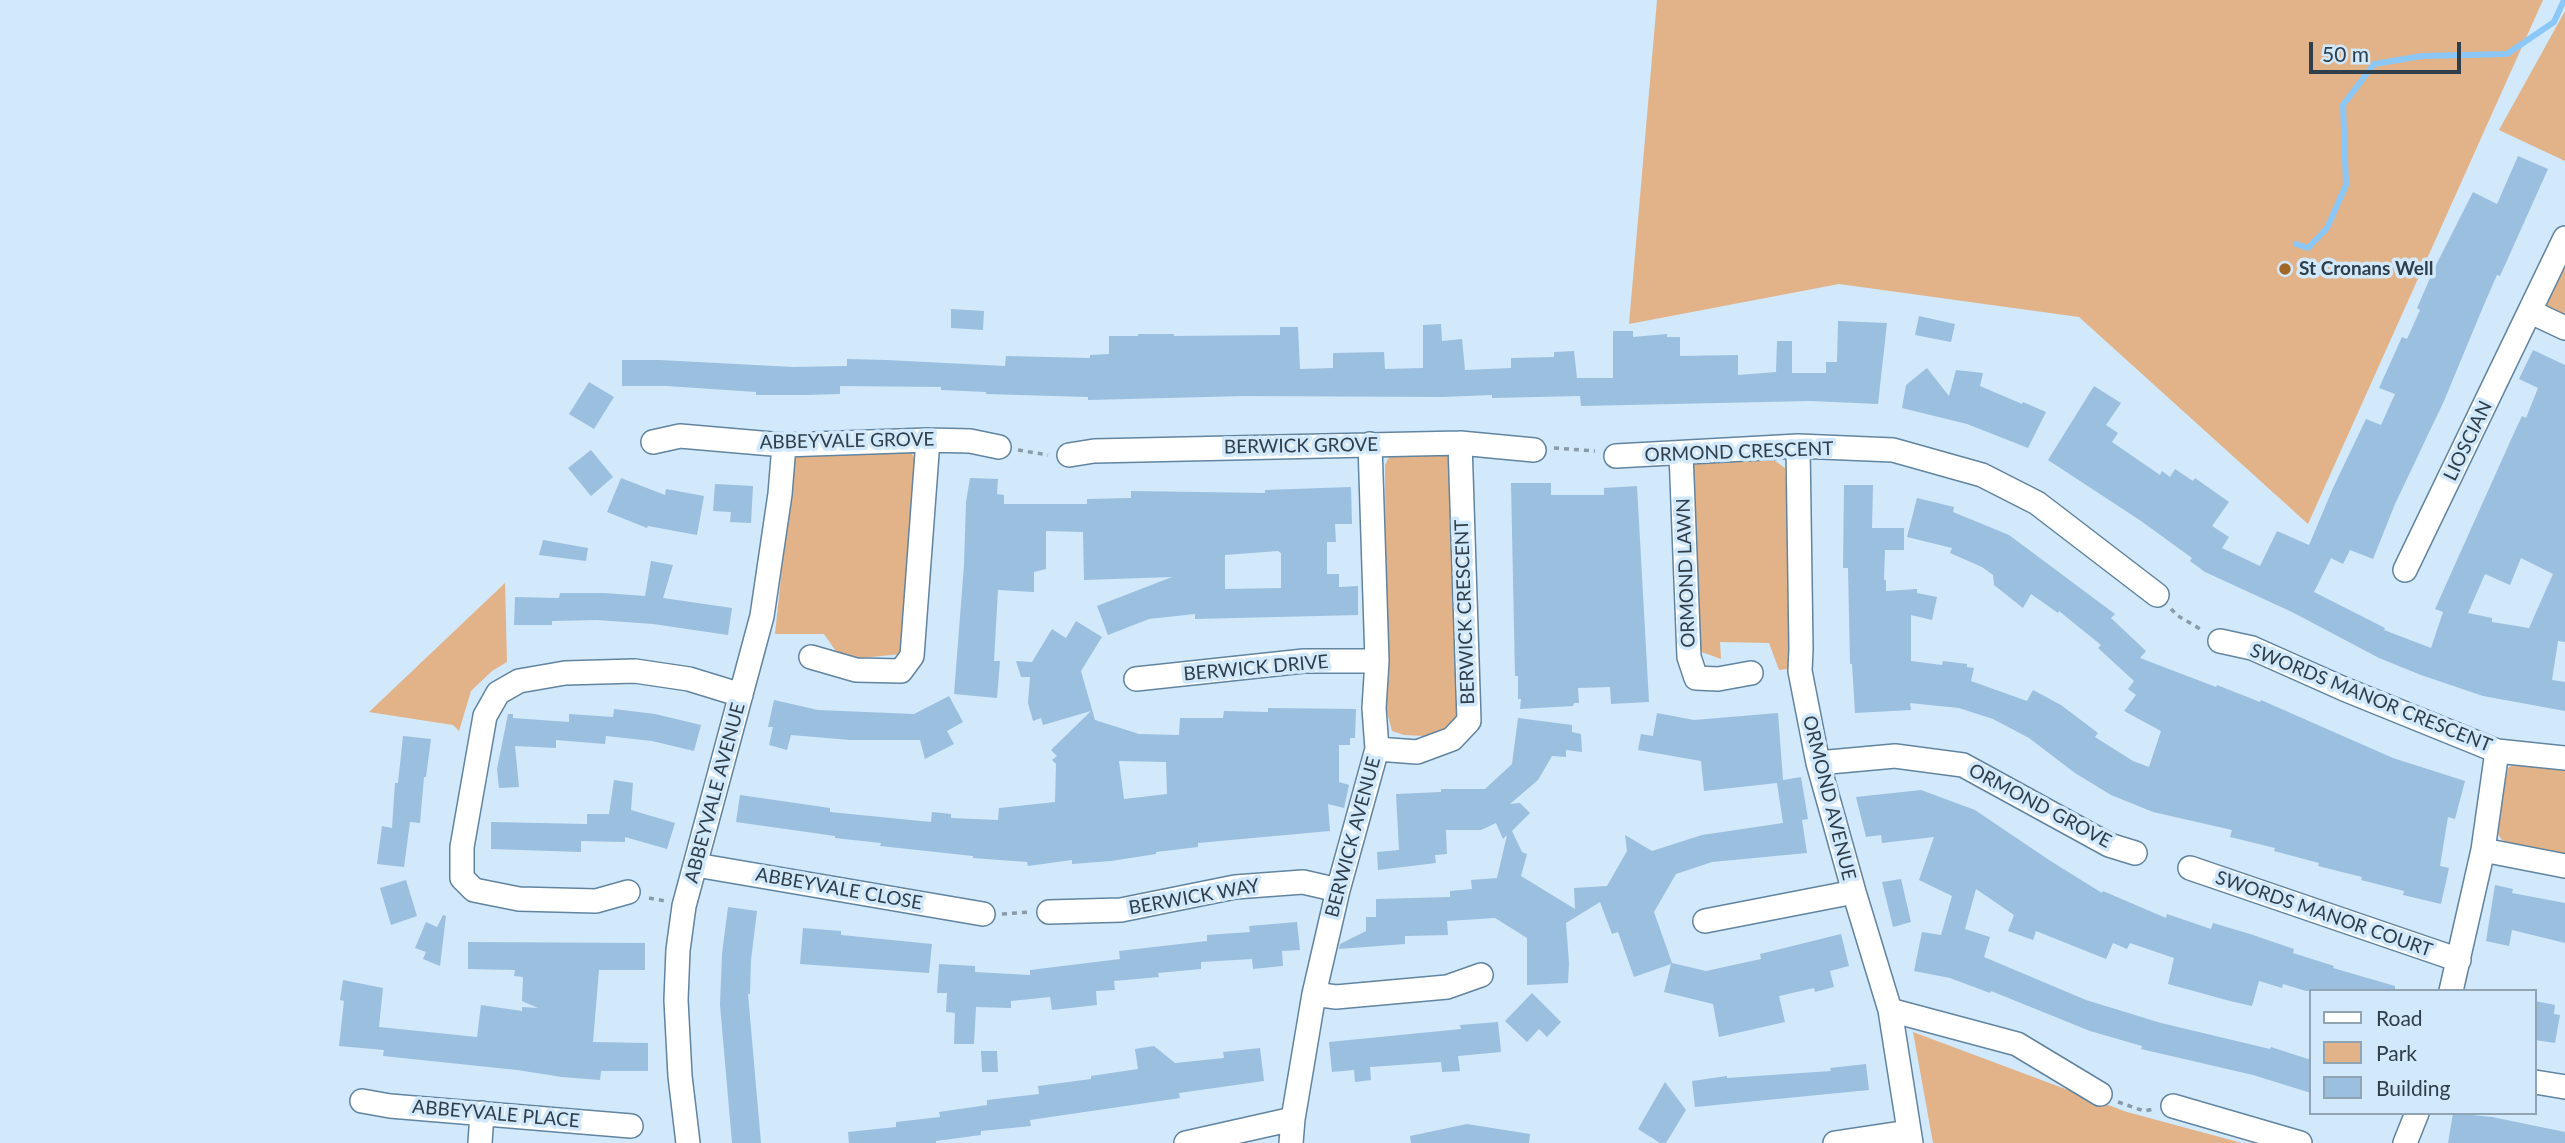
<!DOCTYPE html>
<html>
<head>
<meta charset="utf-8">
<style>
	body { margin:0 }
	#map { position:relative; width:2565px; height:1143px; overflow:hidden; background:#d2e8fb; font-family:Lato,sans-serif }
	canvas { display:block }
	.legend { position:absolute; left:2309px; top:989px; width:228px; height:126px; box-sizing:border-box; background:#d2e8fb; border:2px solid #90a4b4; margin:0; padding:9px 12px; list-style:none; font-size:21px; color:#2e3e4a }
	.legend li { display:flex; align-items:center; gap:14px; height:35px }
	.legend b { width:35px; border:2px solid #90a4b4 }
	.scale { position:absolute; left:2309px; top:42px; width:152px; height:32px; box-sizing:border-box; border:4px solid #2e3e4a; border-top:0; padding-left:9px; font-size:21px; line-height:24px; white-space:nowrap; color:#2e3e4a; -webkit-text-stroke:5px #d2e8fb; paint-order:stroke }
</style>
</head>
<body>
<div id="map">
<canvas width="2565" height="1143"></canvas>
<ul class="legend">
<li><b style="height:9px;background:#fff"></b>Road</li>
<li><b style="height:19px;background:#e2b389"></b>Park</li>
<li><b style="height:19px;background:#9bbfde"></b>Building</li>
</ul>
<div class="scale">50 m</div>
</div>
<script>
const context = document.querySelector('canvas').getContext('2d');
context.lineJoin = 'round';
function fillPath(path, color) { context.fillStyle = color; context.fill(path, 'evenodd'); }
const toPath = rows => new Path2D(rows.map(r => 'M' + r).join(''));
function stroke(path, color, width, dash) { context.strokeStyle = color; context.lineWidth = width; context.lineCap = dash ? 'butt' : 'round'; context.setLineDash(dash || []); context.stroke(path); }
function label(font, color, halo, rows, align = 'center') {
  context.font = font + ' Lato,sans-serif'; context.lineWidth = 7; context.setLineDash([]); context.textBaseline = 'middle'; context.strokeStyle = halo; context.fillStyle = color; for (const [text, x, y, turn = 0] of rows) {
    context.save(); context.translate(x, y); context.rotate((+turn || 0) * Math.PI / 180); context.textAlign = isNaN(turn) ? turn : align; if (halo) context.strokeText(text, 0, 0); context.fillText(text, 0, 0); context.restore();
  }
}
const green = toPath([
	[1657,0,2543,0,2308,524,2079,317,1839,284,1629,324],
	[2565,11,2565,161,2499,130],
	[2565,258,2565,318,2547,310,2545,300],
	[911,451,916,462,911,653,842,660,824,634,775,634,794,454],
	[1439,451,1450,458,1460,715,1446,731,1425,736,1404,735,1392,731,1386,708,1385,465,1391,453],
	[1767,455,1785,468,1795,668,1779,670,1769,643,1720,642,1721,659,1699,651,1689,478,1695,460],
	[505,583,507,662,492,671,471,691,459,731,453,725,369,712],
	[2519,761,2565,767,2565,854,2514,845,2502,840,2495,830,2508,768],
	[1913,1032,2127,1112,2242,1143,1933,1143]
]);
const stream = toPath([
	[2296,244,2308,248,2327,228,2346,185,2343,105,2374,64,2422,56,2507,54,2554,22,2564,0]
]);
const building = toPath([
	[2518,156,2548,169,2500,276,2497,275,2483,307,2444,401,2395,504,2373,559,2350,550,2343,564,2331,558,2314,592,2385,628,2384,630,2431,648,2443,612,2435,609,2514,433,2522,416,2526,418,2538,388,2519,379,2533,350,2565,365,2565,642,2558,641,2552,680,2565,682,2565,711,2483,696,2421,675,2379,658,2292,612,2205,572,2190,561,2192,558,2141,521,2048,460,2094,386,2121,403,2106,425,2118,433,2112,442,2160,475,2162,471,2170,477,2175,469,2193,481,2195,478,2229,502,2212,526,2229,537,2222,548,2260,566,2277,531,2309,545,2333,488,2366,419,2381,425,2395,394,2379,388,2402,337,2407,339,2420,310,2417,308,2434,269,2473,192,2497,204],
	[2521,558,2553,574,2529,628,2492,622,2492,618,2468,613,2485,574,2510,585],
	[951,309,984,311,983,330,951,328],
	[1919,316,1955,324,1951,342,1915,335],
	[1838,321,1887,323,1878,404,1811,401,1581,406,1580,396,1492,398,1492,395,1442,397,1245,396,1088,400,1088,397,986,394,986,392,941,390,941,387,840,386,840,394,806,395,756,395,756,392,667,386,622,386,622,360,660,360,793,367,847,366,847,359,886,360,1005,366,1006,356,1090,358,1090,355,1109,354,1109,336,1138,336,1138,334,1174,334,1174,336,1280,335,1280,327,1298,327,1300,369,1333,368,1333,353,1384,352,1385,369,1423,368,1423,325,1441,324,1442,341,1462,339,1465,370,1511,368,1511,358,1554,357,1554,352,1574,351,1577,378,1613,378,1613,331,1633,331,1633,337,1667,334,1667,337,1680,337,1680,356,1738,355,1738,375,1776,372,1777,341,1792,341,1792,373,1826,373,1826,362,1837,362],
	[1927,368,1949,396,1956,370,1983,373,1980,386,2022,404,2023,402,2046,412,2028,448,1967,424,1902,408,1906,385],
	[589,382,614,397,594,429,569,414],
	[591,450,613,477,591,496,568,468],
	[621,478,665,495,666,489,704,496,697,535,648,526,647,528,607,512],
	[970,478,998,479,997,494,1004,495,1004,504,1087,504,1087,499,1131,498,1131,491,1265,493,1265,490,1351,487,1352,524,1335,524,1336,542,1327,542,1327,574,1339,574,1339,587,1358,586,1358,615,1195,619,1195,614,1149,619,1108,635,1097,606,1172,577,1084,580,1083,532,1046,531,1046,569,1034,572,1034,592,998,590,994,661,1000,661,997,698,954,694,964,565,966,502],
	[1278,551,1281,553,1281,588,1225,589,1225,555],
	[1511,483,1551,483,1551,495,1604,495,1604,488,1637,486,1649,702,1611,704,1610,687,1578,688,1579,703,1574,703,1573,706,1520,709,1521,699,1518,699,1518,676,1515,676],
	[715,484,753,486,751,523,730,522,731,512,713,511],
	[1844,485,1873,485,1872,528,1904,528,1904,550,1885,550,1884,580,1886,580,1886,591,1917,589,1917,593,1937,597,1932,620,1911,615,1911,661,1942,665,1943,661,1967,664,1967,667,1974,668,1971,681,2027,701,2033,690,2061,705,2098,733,2095,737,2133,761,2149,767,2161,731,2124,711,2136,695,2128,689,2134,681,2098,648,2101,645,2059,611,2058,613,2031,594,2023,608,1994,585,1993,575,1982,567,1950,553,1952,548,1907,537,1917,498,1954,507,1953,512,2009,535,2115,614,2111,618,2146,651,2140,658,2216,687,2217,685,2260,702,2261,700,2393,758,2465,781,2455,819,2448,817,2440,866,2449,868,2441,904,2403,895,2404,891,2361,880,2362,877,2318,866,2319,863,2274,851,2275,848,2230,837,2232,830,2153,812,2111,795,2075,773,2029,738,1993,719,1959,708,1910,703,1911,710,1855,713,1852,664,1850,664,1848,568,1843,568],
	[543,540,588,548,586,561,539,555],
	[651,561,673,565,663,598,732,608,728,635,653,624,597,620,552,621,552,625,514,625,515,597,559,598,560,593,604,593,645,596],
	[1076,621,1102,637,1081,671,1095,720,1139,734,1179,735,1180,718,1223,718,1224,711,1268,712,1268,708,1356,709,1355,738,1350,738,1350,745,1339,745,1339,782,1349,785,1344,808,1328,804,1330,831,1198,843,1198,847,1156,852,1156,854,1111,861,1072,864,1072,860,1028,866,1027,862,973,858,973,856,880,846,881,843,835,838,835,836,736,822,740,795,830,808,830,812,931,822,932,812,951,814,951,818,998,820,999,808,1055,802,1056,764,1052,760,1057,756,1051,750,1091,711,1043,725,1041,718,1033,721,1028,703,1030,677,1021,677,1016,661,1032,662,1052,629,1066,638],
	[1119,761,1166,762,1167,794,1124,799],
	[949,696,963,722,947,731,954,744,925,759,920,740,850,740,791,735,787,750,769,745,773,727,768,727,774,700,818,710,914,714],
	[614,709,655,714,701,725,694,751,652,741,606,736,605,744,556,740,556,748,515,746,519,787,499,788,497,769,508,714,513,714,513,718,569,722,569,714,613,717],
	[1657,713,1694,720,1778,713,1783,780,1801,777,1808,819,1802,820,1807,853,1712,862,1676,874,1654,912,1672,963,1706,971,1761,959,1760,954,1841,934,1849,966,1830,971,1834,987,1815,992,1814,988,1779,996,1785,1022,1719,1037,1713,1004,1664,992,1671,964,1634,977,1618,932,1612,934,1600,902,1566,923,1569,963,1568,983,1527,985,1527,938,1495,918,1447,921,1448,935,1405,936,1405,944,1339,949,1340,944,1366,931,1366,917,1376,917,1376,899,1450,897,1450,891,1472,889,1471,880,1497,878,1507,835,1503,839,1496,823,1481,830,1446,830,1447,854,1435,855,1436,863,1378,870,1377,852,1399,850,1396,794,1441,792,1441,789,1485,789,1512,764,1518,718,1572,725,1572,732,1581,734,1582,752,1566,750,1566,757,1552,756,1538,780,1510,804,1520,803,1530,813,1512,831,1522,852,1527,854,1521,876,1575,909,1574,888,1607,886,1627,851,1625,835,1652,851,1702,835,1783,823,1777,783,1704,791,1701,761,1638,750,1641,734,1653,736],
	[403,736,431,739,426,777,424,777,420,823,410,822,404,867,377,864,382,826,392,828,395,783,398,783],
	[614,780,633,783,631,810,675,823,667,849,625,837,625,842,581,841,581,852,491,849,491,822,587,824,587,814,609,814],
	[1921,790,1975,810,2049,860,2102,893,2103,891,2166,918,2167,914,2211,929,2213,923,2250,934,2294,949,2293,953,2334,966,2333,968,2395,986,2395,991,2306,991,2283,984,2282,988,2259,981,2252,1006,2230,1001,2168,984,2174,958,2130,943,2127,949,2113,943,2106,959,2036,931,2033,940,2008,931,2014,915,1976,889,1965,929,1990,937,1984,957,2086,1000,2161,1023,2270,1049,2271,1047,2311,1060,2311,1093,2253,1075,2141,1049,2142,1046,2090,1031,1991,991,1990,993,1950,978,1914,971,1922,932,1941,935,1952,896,1919,880,1934,837,1882,843,1881,835,1866,837,1856,797],
	[1901,879,1911,922,1893,927,1882,882],
	[406,880,417,916,391,925,380,888],
	[2495,885,2513,889,2512,893,2565,903,2565,943,2512,930,2509,946,2486,941],
	[728,907,757,911,751,960,750,994,748,994,761,1143,732,1143,720,1005,722,954],
	[443,915,446,916,440,966,423,959,426,952,415,948,426,922,437,927],
	[1297,922,1300,950,1282,951,1283,966,1253,969,1252,959,1201,962,1201,969,1158,973,1159,977,1114,981,1115,990,1096,991,1097,1005,1052,1010,1050,997,1011,1001,1011,1008,976,1007,974,1044,954,1044,955,1013,946,1012,947,993,937,993,939,964,975,966,975,972,1030,975,1030,970,1120,959,1119,951,1207,941,1207,935,1250,932,1249,926],
	[803,928,841,931,841,935,932,944,929,973,800,964],
	[468,942,645,943,645,970,599,970,593,1042,648,1043,648,1071,601,1071,600,1080,562,1077,517,1070,383,1056,384,1050,339,1046,344,1001,340,1000,343,980,383,988,379,1027,477,1037,481,1005,522,1011,522,1007,538,1008,522,1001,523,977,514,976,515,970,468,969],
	[1532,993,1561,1022,1547,1037,1539,1029,1527,1042,1505,1021],
	[2535,1001,2555,1005,2554,1014,2560,1015,2555,1043,2535,1040],
	[1498,1022,1501,1052,1458,1056,1460,1071,1442,1072,1441,1062,1370,1067,1371,1080,1355,1082,1354,1070,1332,1072,1329,1042,1461,1029,1460,1025],
	[1154,1046,1175,1063,1224,1058,1223,1052,1260,1048,1264,1081,1179,1093,1180,1098,1030,1120,1031,1126,981,1131,981,1135,936,1141,936,1143,849,1143,848,1132,896,1127,896,1122,940,1117,939,1112,987,1105,987,1100,1039,1094,1038,1086,1091,1079,1091,1076,1138,1069,1135,1049],
	[981,1051,997,1051,998,1072,982,1072],
	[1866,1064,1869,1090,1695,1107,1692,1081,1727,1076,1727,1078,1831,1071,1830,1068],
	[1665,1082,1686,1110,1666,1143,1660,1143,1638,1129],
	[2453,1113,2492,1117,2565,1132,2565,1143,2448,1143],
	[1467,1124,1530,1134,1529,1143,1411,1143,1410,1136]
]);
const path = toPath([
	[1554,448,1595,451],
	[1018,450,1048,455],
	[2171,609,2178,616,2202,630],
	[649,898,665,901],
	[1002,914,1030,912],
	[2118,1102,2144,1111,2154,1109]
]);
const minor = toPath([
	[2531,312,2565,328],
	[653,442,680,436,784,445,928,440,970,441,999,447],
	[1798,446,1801,649,1800,671,1818,763,1854,892,1890,1010,1911,1143],
	[1681,453,1689,657,1696,678,1718,679,1751,673],
	[1069,455,1094,451,1460,443,1534,450],
	[1616,456,1798,446,1893,450,1982,475,2037,503,2157,595],
	[2405,570,2565,238],
	[2220,641,2252,648,2344,689,2497,751,2565,758],
	[811,657,856,670,901,671,912,656,928,440],
	[1136,679,1304,661,1377,661],
	[1377,749,1417,752,1452,739,1469,721,1460,443],
	[1818,763,1895,756,1963,765,2109,845,2135,853],
	[2483,850,2565,866],
	[696,865,983,914],
	[2190,868,2459,960],
	[628,892,596,901,519,899,474,890,462,878,462,847,485,716,498,693,519,681,565,673,635,671,689,679,741,695],
	[1049,912,1121,910,1235,887,1303,882,1338,890],
	[1705,921,1854,892],
	[2451,991,2483,850,2497,751],
	[1314,994,1336,997,1447,987,1481,975],
	[1890,1010,2017,1044,2100,1094],
	[2535,1082,2565,1087],
	[362,1101,390,1106,631,1126],
	[2173,1106,2300,1143],
	[480,1143,482,1113],
	[688,1143,680,1076,676,1000,678,950,684,906,762,616,780,494,784,445],
	[1186,1143,1293,1119],
	[1291,1143,1293,1119,1314,994,1338,890,1377,749,1374,708,1377,661,1370,444],
	[1835,1143,1908,1132],
	[2405,1143,2417,1113]
]);
const markers = [
	[2285,269,7,"#a26628"]
];
const poiNames = [
	["St Cronans Well",2299,269]
];
const streetNames = [
	["ABBEYVALE GROVE",847,441,-1],
	["LIOSCIAN",2468,441,-64],
	["BERWICK GROVE",1301,446,-1],
	["ORMOND CRESCENT",1739,452,-2],
	["ORMOND LAWN",1686,573,-92],
	["BERWICK CRESCENT",1465,612,-92],
	["BERWICK DRIVE",1256,668,-5],
	["SWORDS MANOR CRESCENT",2371,698,22],
	["ABBEYVALE AVENUE",715,793,-75],
	["ORMOND AVENUE",1829,798,76],
	["ORMOND GROVE",2040,806,28],
	["BERWICK AVENUE",1353,837,-75],
	["ABBEYVALE CLOSE",839,889,10],
	["BERWICK WAY",1194,897,-10],
	["SWORDS MANOR COURT",2324,914,19],
	["ABBEYVALE PLACE",496,1114,5]
];
fillPath(green, '#e2b389');
stroke(stream, '#8bc7f7', 6);
fillPath(building, '#9bbfde');
stroke(minor, '#6184a0', 26);
stroke(path, '#889bab', 3.5, [5, 5]);
stroke(minor, '#fff', 23);
for (const [x, y, r, color] of markers) { const dot = new Path2D(); dot.arc(x, y, r, 0, 2 * Math.PI); context.fillStyle = color; context.fill(dot); stroke(dot, '#d2e8fb', 2.5); }
label('bold 19px', '#2e3e4a', '#d2e8fb', poiNames, 'left');
label('19px', '#2e3e4a', '#d2e8fb', streetNames);
</script>
</body>
</html>
